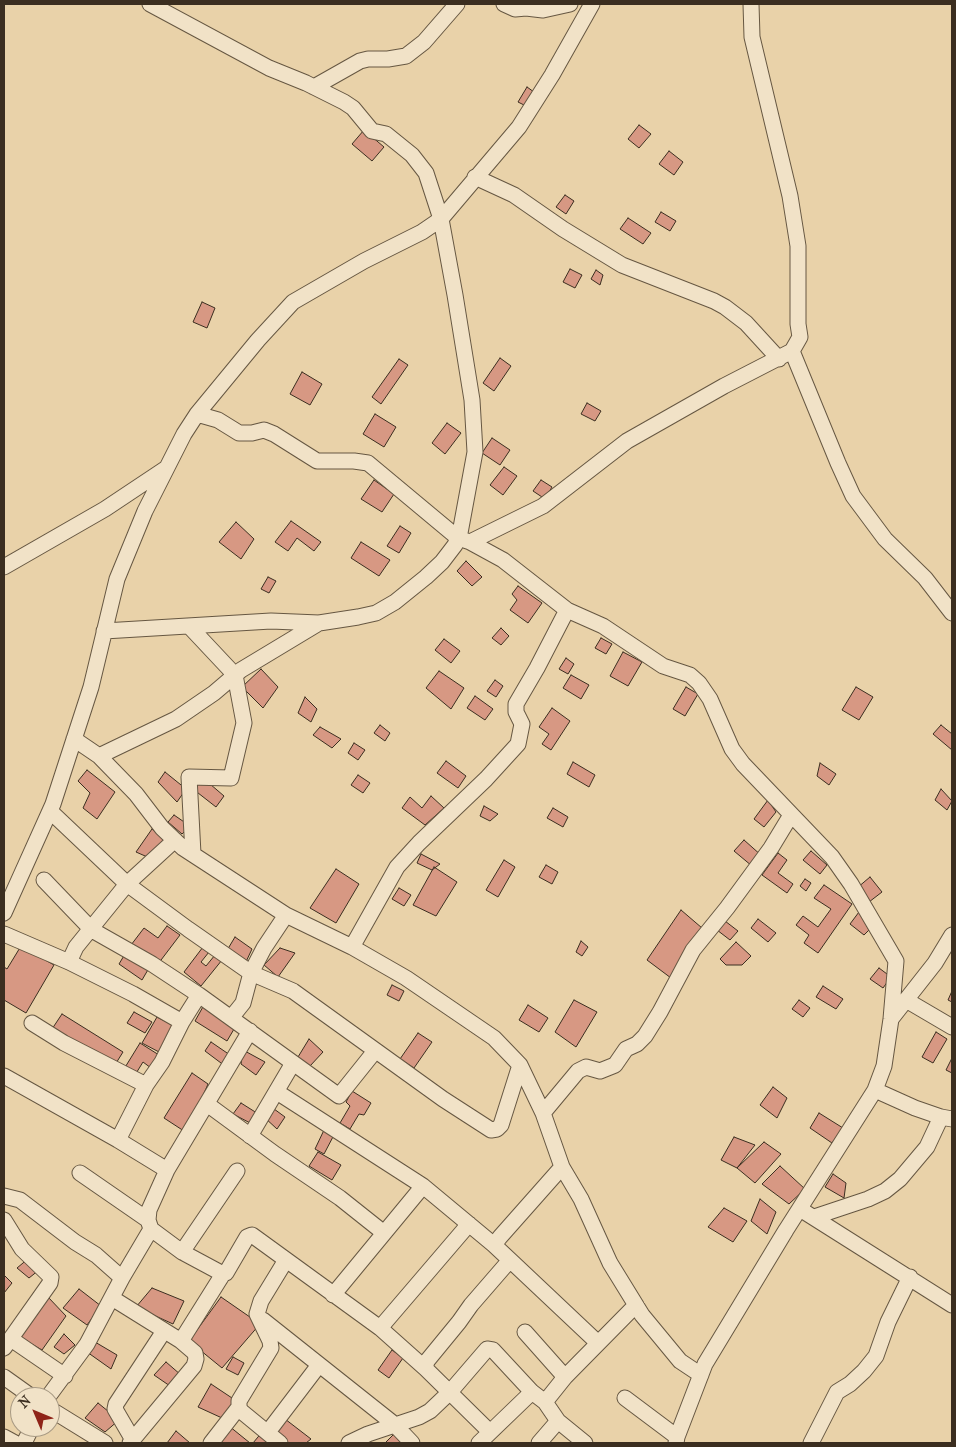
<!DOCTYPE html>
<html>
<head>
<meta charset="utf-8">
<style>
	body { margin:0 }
	#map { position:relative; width:956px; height:1447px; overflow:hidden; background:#e9d2a9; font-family:"IM FELL French Canon",serif }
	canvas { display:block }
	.frame { position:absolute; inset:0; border:5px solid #3b2e20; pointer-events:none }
	.north { position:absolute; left:10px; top:1387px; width:50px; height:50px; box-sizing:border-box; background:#f1e2c7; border:1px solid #a89a84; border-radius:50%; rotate:315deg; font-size:14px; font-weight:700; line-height:20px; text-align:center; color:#3b2e20 }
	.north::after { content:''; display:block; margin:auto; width:18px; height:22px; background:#8f2418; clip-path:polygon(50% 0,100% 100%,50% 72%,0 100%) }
</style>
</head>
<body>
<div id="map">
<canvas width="956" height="1447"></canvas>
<div class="frame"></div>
<div class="north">N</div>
</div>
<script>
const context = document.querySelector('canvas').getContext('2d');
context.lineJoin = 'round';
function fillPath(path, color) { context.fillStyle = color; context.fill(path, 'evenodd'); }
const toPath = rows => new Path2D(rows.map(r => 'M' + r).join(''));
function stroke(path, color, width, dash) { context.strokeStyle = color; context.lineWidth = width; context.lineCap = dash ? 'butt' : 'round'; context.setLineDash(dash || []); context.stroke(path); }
const building = toPath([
	[527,87,534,92,526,106,518,102,527,87],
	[639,125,651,134,639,148,628,139,639,125],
	[364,130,384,147,372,161,352,144,364,130],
	[669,151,683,162,674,175,659,164,669,151],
	[565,195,574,201,566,214,556,207,565,195],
	[661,212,676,221,670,231,655,222,661,212],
	[628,218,651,233,643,244,620,229,628,218],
	[570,269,582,275,575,288,563,282,570,269],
	[596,270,603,275,600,285,591,279,596,270],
	[202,302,215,308,207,328,193,322,202,302],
	[500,358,511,366,494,391,483,383,500,358],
	[399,359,408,365,381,404,372,397,399,359],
	[302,372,322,384,310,405,290,394,302,372],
	[587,403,601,411,595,421,581,414,587,403],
	[375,414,396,427,384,447,363,434,375,414],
	[447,423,461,433,445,454,432,443,447,423],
	[492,438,510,450,500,465,482,453,492,438],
	[504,467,517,476,503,495,490,485,504,467],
	[374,480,394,494,382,512,361,499,374,480],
	[541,480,552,487,545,499,533,491,541,480],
	[291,521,321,542,314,551,297,538,288,551,275,542,291,521],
	[236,522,254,539,241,559,219,542,236,522],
	[400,526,411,533,399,553,387,546,400,526],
	[361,542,390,560,379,576,351,558,361,542],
	[466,561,482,577,472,586,457,571,466,561],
	[268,577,276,581,269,593,261,589,268,577],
	[518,586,542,603,528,623,510,610,517,600,512,594,518,586],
	[501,628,509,636,501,645,492,638,501,628],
	[601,638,612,644,606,654,595,648,601,638],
	[444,639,460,651,451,663,435,650,444,639],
	[623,652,642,662,628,686,610,676,623,652],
	[566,658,574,664,568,674,559,669,566,658],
	[261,669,278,687,263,708,242,687,261,669],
	[439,671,464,688,451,709,426,688,439,671],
	[571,675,589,685,581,699,563,688,571,675],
	[495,680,503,686,496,697,487,691,495,680],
	[686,687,698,694,685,716,673,709,686,687],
	[856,687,873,697,859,720,842,710,856,687],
	[475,696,493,709,485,720,467,708,475,696],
	[305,697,317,709,311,722,298,713,305,697],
	[552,708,570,721,551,750,542,744,549,734,539,727,552,708],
	[380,725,390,733,385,741,374,733,380,725],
	[941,725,952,734,952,750,933,734,941,725],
	[320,727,341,739,332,748,313,735,320,727],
	[354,743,365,750,358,760,348,753,354,743],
	[446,761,466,776,458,788,437,773,446,761],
	[573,762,595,775,589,787,567,774,573,762],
	[820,763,836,774,829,785,817,776,820,763],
	[87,770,115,792,97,819,83,808,90,793,78,781,87,770],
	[165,772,186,789,177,802,158,782,165,772],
	[358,775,370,783,363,793,351,785,358,775],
	[203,778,224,796,216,807,193,789,203,778],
	[941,789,952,801,947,810,935,800,941,789],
	[431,796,444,808,425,825,402,808,410,797,422,808,431,796],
	[768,800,776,812,764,827,754,819,768,800],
	[484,806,498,814,490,821,480,816,484,806],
	[553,808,568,817,563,827,547,818,553,808],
	[174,815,190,826,182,834,168,822,174,815],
	[152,829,165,839,152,859,136,852,152,829],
	[744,840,762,856,752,866,734,851,744,840],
	[811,851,827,865,820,874,803,860,811,851],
	[778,853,787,860,778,873,793,884,787,893,762,875,778,853],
	[421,854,440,864,432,870,417,863,421,854],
	[504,860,515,867,498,897,486,890,504,860],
	[546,865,558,872,552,884,539,877,546,865],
	[434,867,457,882,436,916,413,905,434,867],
	[336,869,359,884,336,923,310,908,336,869],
	[870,877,882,892,869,902,857,888,870,877],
	[805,879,811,883,806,891,800,886,805,879],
	[824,885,852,904,818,953,804,943,809,935,796,925,803,916,818,927,831,909,814,898,824,885],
	[399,888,411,895,404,906,392,899,399,888],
	[681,910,702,928,671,978,647,960,681,910],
	[859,912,869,930,864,935,850,924,859,912],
	[758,919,776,933,768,942,751,928,758,919],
	[725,921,738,931,730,940,717,930,725,921],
	[167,926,180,935,158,964,131,945,144,928,158,938,167,926],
	[235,937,252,949,244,966,226,952,235,937],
	[581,941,588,947,582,956,576,952,581,941],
	[736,942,751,956,742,965,726,965,720,959,736,942],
	[21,946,54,965,26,1013,4,1000,4,967,7,969,21,946],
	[203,947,209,952,201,962,206,966,215,955,222,960,201,986,184,972,203,947],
	[280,948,295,953,278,977,264,965,280,948],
	[125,954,149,968,142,980,119,964,125,954],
	[879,968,891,977,883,988,870,979,879,968],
	[392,985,404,991,399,1001,387,995,392,985],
	[823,986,843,999,836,1009,816,997,823,986],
	[952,991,952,1002,948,1000,952,991],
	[574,1000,597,1012,576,1047,555,1032,574,1000],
	[799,1000,810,1008,803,1017,792,1009,799,1000],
	[204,1005,237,1024,227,1041,195,1021,204,1005],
	[528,1005,548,1018,539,1032,519,1020,528,1005],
	[134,1012,152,1022,145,1033,127,1023,134,1012],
	[62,1014,123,1052,113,1068,52,1029,62,1014],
	[157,1017,174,1026,159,1052,142,1043,157,1017],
	[936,1032,947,1039,933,1063,922,1057,936,1032],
	[418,1033,432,1042,414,1068,400,1059,418,1033],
	[309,1039,323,1052,310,1066,298,1057,309,1039],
	[211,1042,230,1055,225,1066,205,1051,211,1042],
	[140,1043,159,1055,151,1068,143,1062,135,1075,124,1069,140,1043],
	[243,1050,265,1062,256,1075,241,1064,243,1050],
	[952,1058,952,1073,946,1070,952,1058],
	[192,1073,208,1084,187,1133,164,1118,192,1073],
	[773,1087,787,1098,777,1118,760,1105,773,1087],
	[352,1091,371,1103,364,1115,359,1114,350,1129,340,1123,350,1106,346,1102,352,1091],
	[241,1103,260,1115,254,1125,233,1114,241,1103],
	[270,1106,285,1117,277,1129,264,1117,270,1106],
	[819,1113,843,1128,832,1143,810,1128,819,1113],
	[325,1128,335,1133,324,1154,315,1149,325,1128],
	[734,1137,755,1145,737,1168,721,1160,734,1137],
	[764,1142,781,1154,755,1183,737,1168,764,1142],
	[318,1152,341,1165,332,1180,309,1166,318,1152],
	[780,1166,805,1189,789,1204,762,1184,780,1166],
	[833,1174,846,1183,844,1198,825,1187,833,1174],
	[760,1199,776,1212,767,1234,751,1221,760,1199],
	[724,1208,747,1221,733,1242,708,1227,724,1208],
	[29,1258,39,1270,29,1278,17,1268,29,1258],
	[4,1275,12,1283,4,1293,4,1275],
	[152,1288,184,1301,173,1324,136,1307,152,1288],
	[79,1289,101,1306,87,1325,63,1308,79,1289],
	[48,1297,66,1316,42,1350,18,1336,48,1297],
	[221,1297,260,1324,222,1368,189,1341,221,1297],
	[64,1334,75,1345,64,1354,54,1347,64,1334],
	[95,1342,117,1355,111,1369,87,1352,95,1342],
	[392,1350,403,1358,389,1378,378,1370,392,1350],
	[233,1357,244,1363,238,1375,226,1369,233,1357],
	[166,1362,181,1375,170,1386,154,1375,166,1362],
	[211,1384,235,1400,222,1418,198,1407,211,1384],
	[98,1403,119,1420,105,1432,85,1418,98,1403],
	[285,1419,311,1439,306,1443,287,1443,274,1431,285,1419],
	[229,1426,250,1443,222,1443,216,1439,229,1426],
	[398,1430,411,1443,385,1443,398,1430],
	[176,1431,190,1443,167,1443,176,1431],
	[263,1431,271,1443,253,1443,263,1431]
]);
const minor = toPath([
	[504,4,515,9,526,8,543,10,570,4],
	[314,87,360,61,368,59,388,59,406,56,424,42,457,4],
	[475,177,514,195,563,229,622,265,714,301,725,307,746,323,779,359],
	[792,351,838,463,853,496,885,539,925,578,952,613],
	[197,414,218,420,239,433,252,433,264,430,274,434,317,461,354,461,368,463,458,538,470,542,543,506,627,441,724,386,792,351,800,337,798,324,798,246,790,196,752,37,751,4],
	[470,542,503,560,567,610,603,626,663,666,690,675,699,683,710,699,732,749,743,764,832,857,851,884,896,961,891,1019,884,1066,875,1090,786,1230,705,1364,677,1437,676,1443],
	[4,567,105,509,165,469],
	[189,626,235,675,244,723,231,778,189,777,193,854],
	[104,631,271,621,319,623,358,617,376,613,395,602,426,577,442,562,455,545,460,533,475,452,472,400,455,295,441,219,426,173,412,155,386,134,372,131,353,108,344,102,306,83,269,68,150,4],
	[74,739,99,756,136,794,162,828,183,848,286,915,352,947,406,978,494,1038,520,1065,543,1113,562,1167,581,1199,610,1263,642,1315,680,1361,701,1375],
	[99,756,176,719,214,693,241,670,319,623],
	[50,811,127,884,188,929,251,973,293,991,443,1099,491,1130,497,1129,501,1125,520,1065],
	[44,880,92,930,152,964,199,995],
	[4,913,53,804,91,687,117,579,145,511,184,434,197,414,258,340,293,302,364,261,422,232,441,219,519,127,552,75,592,4],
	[4,934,69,962,133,994,182,1022],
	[352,947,397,867,419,843,486,779,518,744,522,724,516,712,516,704,537,668,567,610],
	[69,962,76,947,127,884,175,840],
	[906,1000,952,1027],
	[231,1018,243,1003,251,973,264,948,286,915],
	[891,1019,935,963,952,935],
	[32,1023,64,1043,146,1085],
	[4,1076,118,1140,146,1085,162,1062,182,1022,199,995,339,1096,375,1051],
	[875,1090,915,1108,941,1117,952,1119],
	[277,1092,423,1186,494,1245],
	[207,1104,275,1154,340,1198,384,1233],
	[543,1113,578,1071,586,1067,600,1071,615,1065,626,1049,637,1044,645,1036,660,1012,693,950,727,908,771,848,791,815],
	[250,1136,293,1063],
	[118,1140,167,1170],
	[80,1173,148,1220],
	[4,1196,20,1200,75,1242,96,1255,122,1278],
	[800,1209,952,1305],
	[814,1217,868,1199,885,1191,900,1179,927,1147,941,1117],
	[4,1220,22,1249,51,1277,50,1283,4,1348],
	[151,1229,182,1252,223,1274,226,1273,247,1237,252,1235,380,1328,426,1369],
	[182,1252,237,1171],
	[510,1260,598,1343],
	[333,1295,423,1186],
	[112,1298,181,1341,195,1353,196,1359,194,1366,130,1443],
	[263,1320,394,1424,412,1443],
	[380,1328,469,1224],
	[525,1332,565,1377],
	[11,1339,65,1376],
	[181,1341,223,1274],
	[4,1377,32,1397],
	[48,1397,87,1344,122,1278,151,1229,148,1220,149,1210,167,1170,250,1031],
	[625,1398,677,1437],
	[545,1402,565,1377,636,1305],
	[50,1409,105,1443],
	[268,1432,319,1365],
	[490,1432,426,1369,426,1365,427,1361,459,1322,471,1305,510,1260,494,1245,500,1237,562,1167],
	[4,1437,15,1443],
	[133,1440,115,1409,116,1404,164,1331],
	[24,1443,32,1427],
	[211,1443,239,1407],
	[280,1443,241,1411,239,1407,239,1401,271,1348,270,1341,257,1314,261,1301,286,1260],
	[349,1443,368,1434,419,1417,430,1411,450,1392,487,1349,493,1350,532,1392,545,1402,558,1421,585,1443],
	[479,1443,532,1392],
	[539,1443,558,1421],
	[811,1443,837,1392,850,1384,864,1371,876,1356,888,1322,910,1277]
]);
fillPath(building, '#d79883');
stroke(building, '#3b2e20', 1);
stroke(minor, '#665742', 17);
stroke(minor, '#f1e2c7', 15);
</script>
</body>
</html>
